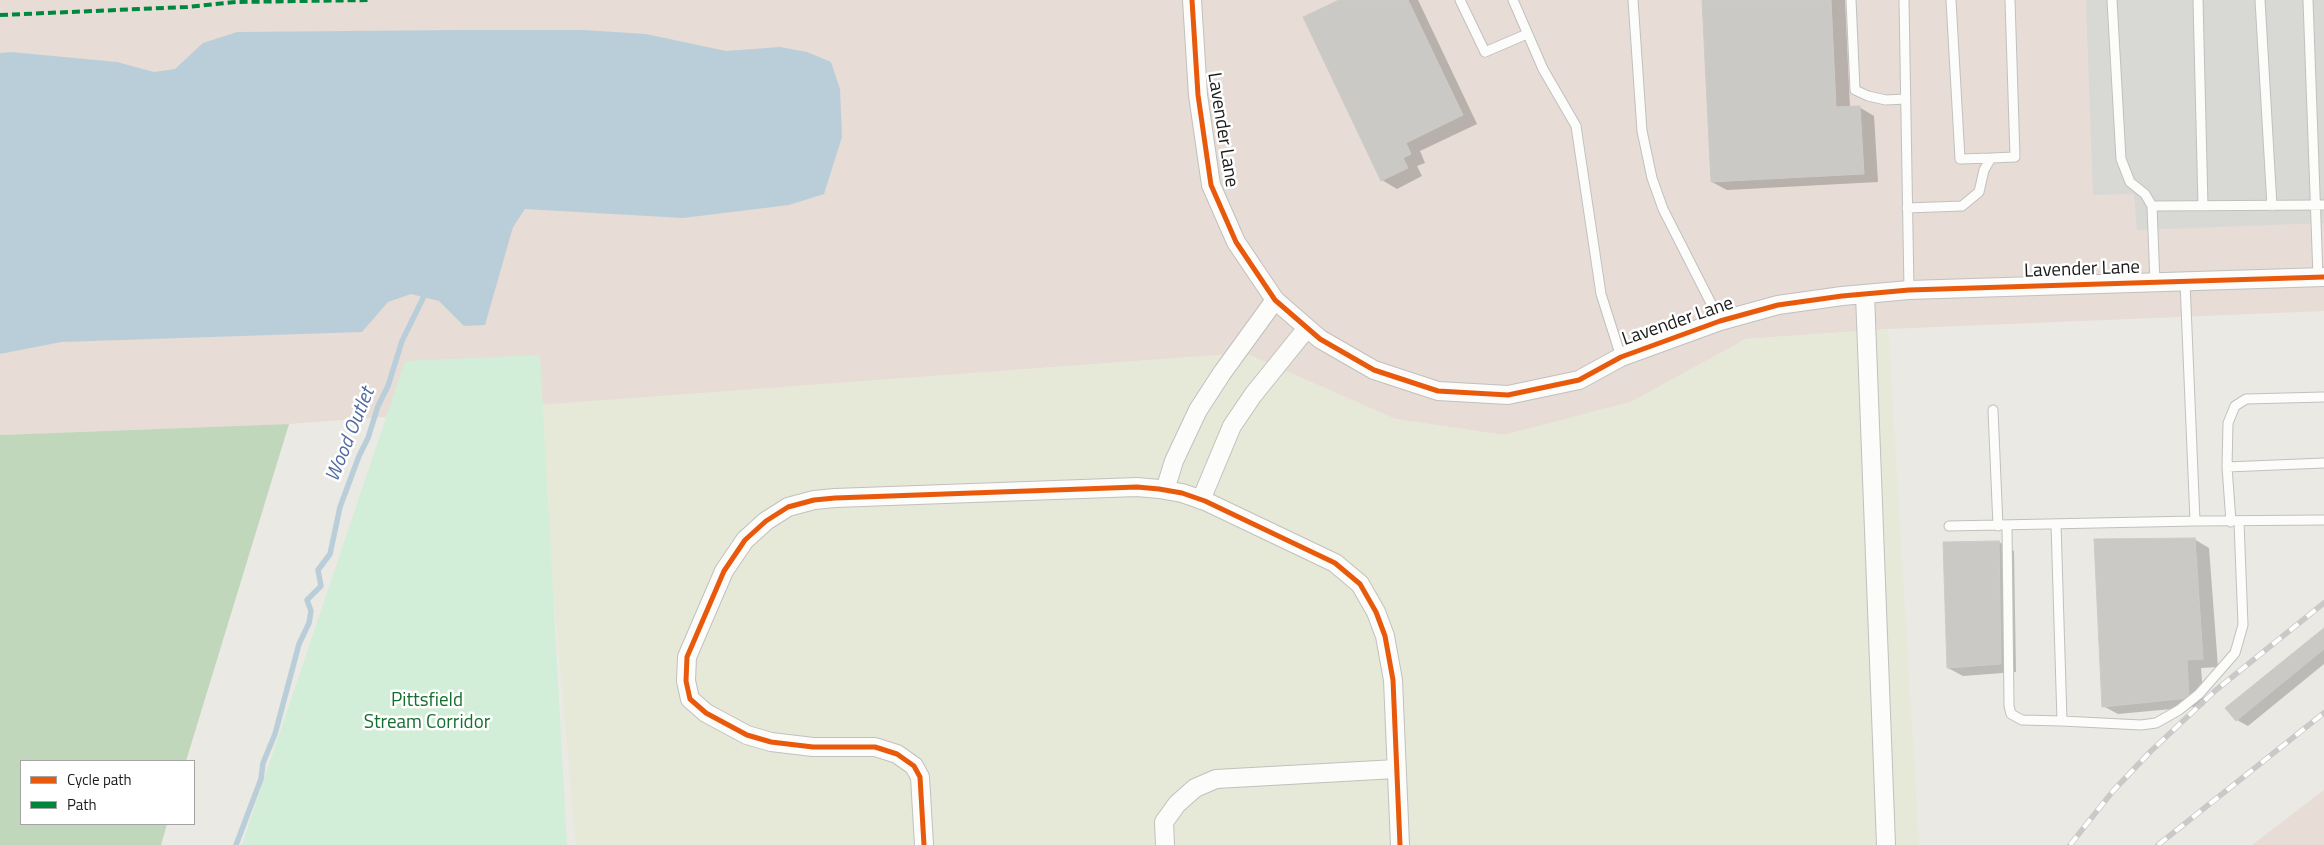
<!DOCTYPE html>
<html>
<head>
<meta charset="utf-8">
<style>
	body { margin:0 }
	#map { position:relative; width:2324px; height:845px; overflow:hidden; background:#eae9e4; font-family:"Titillium Web",sans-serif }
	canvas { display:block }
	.legend { position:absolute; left:20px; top:760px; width:175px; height:65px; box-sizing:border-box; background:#fff; border:1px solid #a4a4a4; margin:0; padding:6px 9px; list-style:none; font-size:15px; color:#1b1b1b }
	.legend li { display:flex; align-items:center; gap:10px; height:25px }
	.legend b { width:25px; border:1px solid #a4a4a4 }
</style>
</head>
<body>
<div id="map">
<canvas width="2324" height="845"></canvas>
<ul class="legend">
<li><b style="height:6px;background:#e8590c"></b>Cycle path</li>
<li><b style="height:6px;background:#00873e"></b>Path</li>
</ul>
</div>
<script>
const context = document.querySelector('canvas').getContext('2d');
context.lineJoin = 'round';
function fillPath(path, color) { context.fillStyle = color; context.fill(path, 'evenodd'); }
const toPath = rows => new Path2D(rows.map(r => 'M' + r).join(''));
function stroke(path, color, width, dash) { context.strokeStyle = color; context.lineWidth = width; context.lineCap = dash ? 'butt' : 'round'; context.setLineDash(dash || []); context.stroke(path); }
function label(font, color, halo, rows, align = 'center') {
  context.font = font + ' "Titillium Web",sans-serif'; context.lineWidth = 5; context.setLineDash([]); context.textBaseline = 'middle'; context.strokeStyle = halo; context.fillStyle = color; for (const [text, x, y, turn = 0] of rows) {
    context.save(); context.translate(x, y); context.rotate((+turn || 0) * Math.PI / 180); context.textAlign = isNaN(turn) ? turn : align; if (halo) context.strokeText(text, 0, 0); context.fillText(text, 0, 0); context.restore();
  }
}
const commercial = toPath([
	[0,0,2324,0,2324,311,1888,329,1746,339,1631,402,1504,435,1395,419,1245,353,289,424,0,435],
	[2324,790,2324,845,2252,845]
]);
const farmland = toPath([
	[1888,329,1919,845,576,845,537,405,1245,353,1395,419,1504,435,1631,402,1746,339]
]);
const forest = toPath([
	[289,424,186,761,21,761,21,824,167,824,161,845,0,845,0,435]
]);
const park = toPath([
	[540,355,567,845,242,845,405,361]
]);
const parking = toPath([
	[2086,0,2324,0,2324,223,2137,230,2134,194,2093,195]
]);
const water = toPath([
	[460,30,583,30,646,34,726,51,780,47,807,52,831,62,840,89,842,137,824,194,789,205,683,218,525,209,513,227,485,325,464,326,439,301,411,294,388,302,362,332,61,342,0,354,0,53,11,52,117,62,154,72,175,69,203,43,237,32]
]);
const shadow = toPath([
	[1342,0,1418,0,1477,124,1420,151,1425,163,1417,166,1422,176,1397,189,1382,180],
	[1703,0,1845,0,1850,108,1859,107,1874,116,1878,182,1727,190,1712,182],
	[2194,539,2209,548,2218,667,2201,668,2204,706,2118,714,2103,706],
	[1999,542,2014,551,2016,672,1963,676,1948,668],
	[2324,630,2324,664,2248,726,2237,720]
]);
const stream = toPath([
	[236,845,261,779,263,763,275,734,299,644,309,623,311,611,307,600,321,586,318,570,330,554,340,507,359,456,368,438,378,406,388,386,402,341,427,290]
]);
const building = toPath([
	[1339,0,1408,0,1463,115,1406,143,1411,154,1403,158,1408,168,1381,181,1303,17,1339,0],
	[1702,0,1831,0,1836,107,1860,106,1864,174,1711,182,1702,0],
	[2195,538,2203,659,2187,660,2189,698,2102,707,2094,539,2195,538],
	[1999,541,2001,664,1947,668,1943,542,1999,541],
	[2324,628,2324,649,2236,721,2225,708,2324,628]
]);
const service = toPath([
	[1460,0,1485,52,1527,34],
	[1513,0,1543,69,1576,126,1601,294,1621,357],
	[1633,0,1642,131,1652,178,1663,209,1720,321],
	[1851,0,1855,90,1868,96,1886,100,1905,99],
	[1904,0,1909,290],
	[1951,0,1960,159,1991,158],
	[2112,0,2121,159,2130,182,2145,194,2152,206,2155,283],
	[2198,0,2203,206],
	[2260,0,2272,206],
	[2308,0,2318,277],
	[2152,206,2324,205],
	[1907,208,1962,206,1979,192,1984,170,1991,158,2015,157,2010,0],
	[2185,282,2195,521,2324,520],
	[1993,410,1998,526],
	[2227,467,2324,463],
	[2231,522,2227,467,2228,423,2235,406,2246,399,2324,397],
	[2056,524,2062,721,2141,725,2156,723,2179,710,2199,694,2235,653,2243,625,2239,522],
	[1949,526,2195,521],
	[2007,526,2009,706,2011,714,2022,720,2062,721]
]);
const minor = toPath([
	[1192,0,1198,95,1211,185,1236,242,1275,300,1320,339,1374,370,1438,391,1508,395,1579,380,1621,357,1720,321,1778,305,1842,296,1909,290,2324,277],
	[1865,294,1886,845],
	[1165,490,1174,461,1198,410,1222,373,1275,300],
	[1201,500,1232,426,1253,395,1307,328],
	[924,845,920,777,914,766,897,754,875,747,813,747,771,742,747,735,706,713,690,699,686,681,687,657,724,571,745,540,766,521,788,507,814,500,835,498,1137,487,1159,489,1182,493,1205,501,1335,563,1360,584,1376,612,1385,636,1393,680,1400,845],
	[1165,845,1164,822,1177,804,1195,788,1216,779,1396,769]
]);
const rail = toPath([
	[2070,845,2113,791,2151,751,2216,690,2324,603],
	[2158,845,2324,713]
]);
const quiet = toPath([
	[0,15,187,7,236,2,369,0]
]);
const cycleway = toPath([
	[1192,0,1198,95,1211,185,1236,242,1275,300,1320,339,1374,370,1438,391,1508,395,1579,380,1621,357,1720,321,1778,305,1842,296,1909,290,2324,277],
	[924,845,920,777,914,766,897,754,875,747,813,747,771,742,747,735,706,713,690,699,686,681,687,657,724,571,745,540,766,521,788,507,814,500,835,498,1137,487,1159,489,1182,493,1205,501,1335,563,1360,584,1376,612,1385,636,1393,680,1400,845]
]);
const streetNames = [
	["Lavender Lane",1222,130,81],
	["Lavender Lane",2082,270,-2],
	["Lavender Lane",1678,322,-19]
];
const parkNames = [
	["Pittsfield",427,701],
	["Stream Corridor",427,723]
];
const waterNames = [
	["Wood Outlet",351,435,-68]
];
fillPath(commercial, '#e7dcd6');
fillPath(farmland, '#e6e9d8');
fillPath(forest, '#c0d7bb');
fillPath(park, '#d3eed8');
fillPath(parking, '#d8d8d5');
fillPath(water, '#baceda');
fillPath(shadow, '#0003');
stroke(stream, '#baceda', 5.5);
fillPath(building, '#cbc9c5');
stroke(building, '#cdcbc5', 1);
stroke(service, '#c1c0be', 11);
stroke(minor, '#c1c0be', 20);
stroke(service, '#fcfcfb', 9);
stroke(minor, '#fcfcfb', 18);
stroke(rail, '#c9c9c8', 5.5);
stroke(rail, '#fff', 4, [11]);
stroke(quiet, '#00873e', 4, [8, 4]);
stroke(cycleway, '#e8590c', 5);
label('19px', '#1b1b1b', '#fff', streetNames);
label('19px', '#146e2d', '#fff', parkNames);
label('italic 20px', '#516aa1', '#fff', waterNames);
</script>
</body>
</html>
